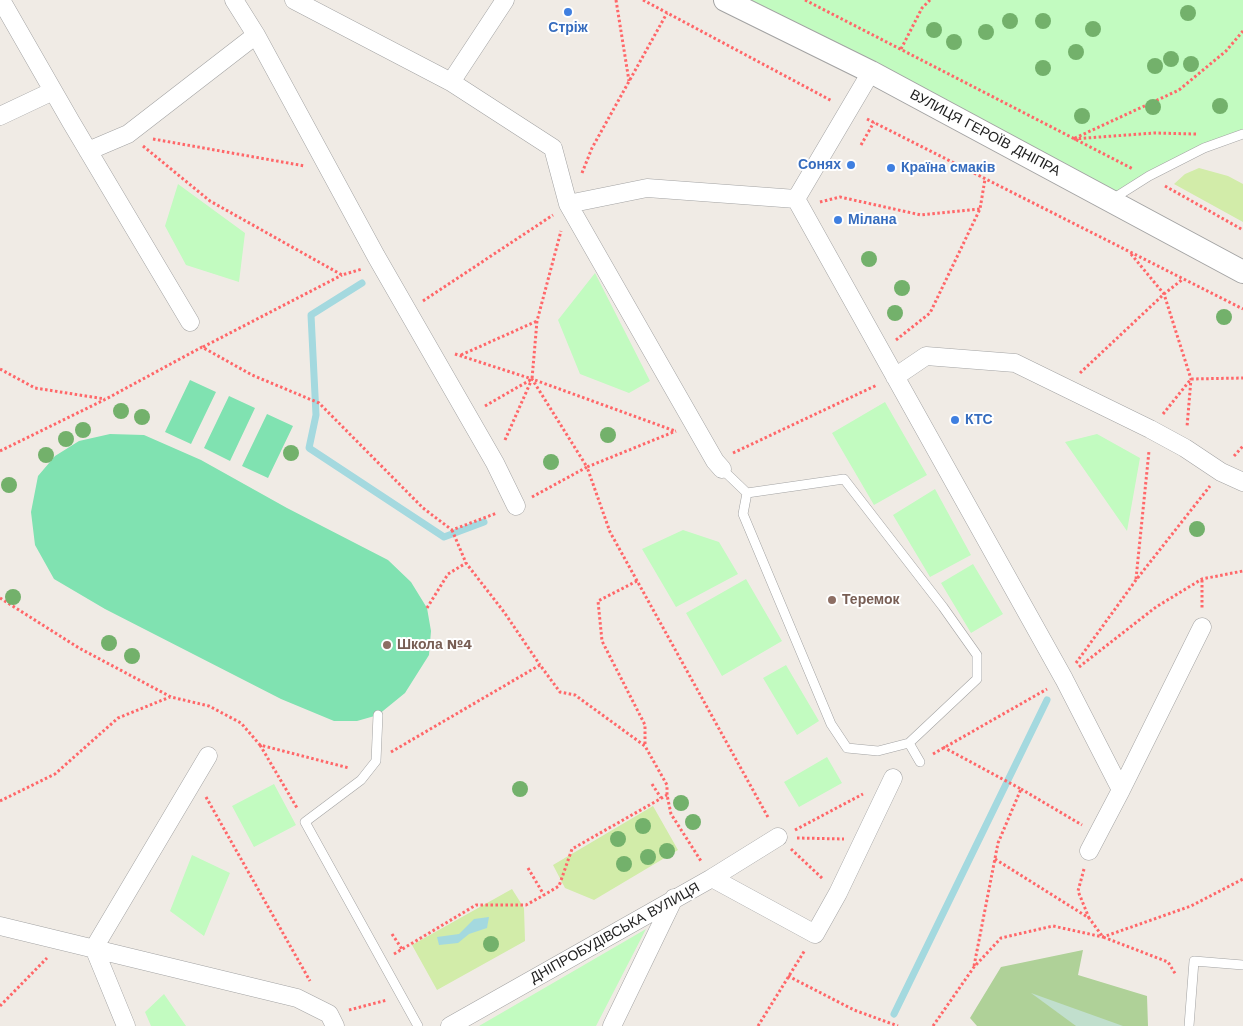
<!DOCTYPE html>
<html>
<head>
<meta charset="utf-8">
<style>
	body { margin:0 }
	canvas { display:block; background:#f0ebe5 }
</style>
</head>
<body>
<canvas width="1243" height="1026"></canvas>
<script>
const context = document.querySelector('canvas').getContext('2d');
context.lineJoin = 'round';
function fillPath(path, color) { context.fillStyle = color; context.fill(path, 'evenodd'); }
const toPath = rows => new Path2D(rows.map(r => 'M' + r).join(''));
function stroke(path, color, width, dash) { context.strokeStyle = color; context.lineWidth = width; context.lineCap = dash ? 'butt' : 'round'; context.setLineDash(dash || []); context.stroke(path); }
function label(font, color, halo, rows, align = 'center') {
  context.font = font + ' "Work Sans",sans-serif'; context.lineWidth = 4; context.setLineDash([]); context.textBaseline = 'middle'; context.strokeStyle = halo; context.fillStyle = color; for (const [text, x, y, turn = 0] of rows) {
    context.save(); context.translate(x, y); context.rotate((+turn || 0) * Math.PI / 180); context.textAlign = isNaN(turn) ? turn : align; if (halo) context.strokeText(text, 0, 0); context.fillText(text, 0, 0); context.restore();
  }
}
const grass = toPath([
	[1199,168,1228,176,1243,184,1243,222,1174,184,1185,174],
	[653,806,678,850,594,900,565,888,553,865],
	[512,889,524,908,525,941,437,990,412,945]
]);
const forest = toPath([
	[1083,950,1078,975,1147,996,1148,1026,977,1026,970,1018,1001,967]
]);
const wetland = toPath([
	[1031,993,1123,1026,1076,1026]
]);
const park = toPath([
	[725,0,1243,0,1243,134,1204,148,1111,200],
	[178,184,245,233,239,282,186,265,165,226],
	[595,273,650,381,629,393,580,374,558,320],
	[885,402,927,475,874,505,832,433],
	[1097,434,1140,458,1127,531,1065,442],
	[935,489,971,555,930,577,893,515],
	[683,530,719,542,738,574,676,607,642,549],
	[973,564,1003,614,971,633,941,583],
	[746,579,782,641,722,676,686,613],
	[786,665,819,721,797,735,763,678],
	[827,757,842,783,799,807,784,782],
	[274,784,296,825,254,847,232,806],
	[192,855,230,873,204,936,170,911],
	[646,929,596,1026,479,1026],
	[164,994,186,1026,151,1026,145,1012]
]);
const pitch = toPath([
	[190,380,216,392,191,444,165,432],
	[229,396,255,408,230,461,204,448],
	[267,414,293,426,268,478,242,466],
	[110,434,144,435,201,460,287,508,388,560,411,582,427,608,431,631,429,655,405,693,378,715,357,721,334,721,281,699,105,609,54,579,35,545,31,512,38,476,55,456,79,441]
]);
const water = toPath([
	[489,917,487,928,469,934,458,943,439,945,437,937,459,934,474,919]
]);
const stream = toPath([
	[362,283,311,315,316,415,309,448,444,537,484,522],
	[894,1014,1047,700]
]);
const path = toPath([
	[616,0,629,81],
	[643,0,832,101],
	[805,0,1133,169],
	[901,49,922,8,930,0],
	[867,119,1243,309],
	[1196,134,1154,133,1073,139,1179,90,1226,51,1243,31],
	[153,139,305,166],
	[861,145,874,122],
	[143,146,210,201,342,275,362,269],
	[582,173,592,148,667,13],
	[1165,186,1243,230],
	[820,202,840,197,921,215,980,209],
	[1131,254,1164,294,1191,379,1187,427],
	[423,301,553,215],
	[896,340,930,313,980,209,985,179],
	[203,347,342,275],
	[455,354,532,379,587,467,676,431],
	[461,355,537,321],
	[0,369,35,388,105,399],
	[1080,373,1164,294,1183,279],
	[485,406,532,379,537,321,561,231],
	[1163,414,1191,379,1243,378],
	[505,440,532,379,675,431],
	[0,451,106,399,202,347,252,375,319,403,423,508,452,530,497,513],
	[733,453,877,385],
	[1234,456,1243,446],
	[532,497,587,467,610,532,769,819],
	[452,530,466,563,504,612,540,665],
	[1136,579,1149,451],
	[1202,580,1202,609],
	[637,581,598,601,602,641,645,725,645,746],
	[0,598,79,648,171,697,209,706,241,723,260,745,349,768],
	[427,608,448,574,466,563],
	[1076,663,1136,580,1210,486],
	[1079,667,1156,607,1202,579,1243,571],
	[260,745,297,808],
	[943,747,1021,789,998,843,974,966],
	[391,752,540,665,560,692,575,695,645,746,667,785,667,795,671,814,701,861],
	[933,754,1047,689],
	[652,784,661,798],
	[1021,789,1082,825],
	[206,797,310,981],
	[0,801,55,774,118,718,170,697],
	[795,830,863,794],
	[797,838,844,839],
	[791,849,823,879],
	[995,859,1089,918,1103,937,1168,962,1176,975],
	[528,868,544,895],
	[1084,869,1078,891,1089,918],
	[392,934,402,949],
	[394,954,476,905,526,905,544,895,559,886,572,849,667,795],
	[788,976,854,1010,898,1026],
	[0,1006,47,958],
	[349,1010,387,1000],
	[758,1026,805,950],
	[933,1026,974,967,1001,938,1053,926,1103,937,1191,906,1243,879]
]);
const service = toPath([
	[1111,200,1149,176,1204,148,1243,134],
	[722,469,747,493,844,479,943,607,977,655,977,679,909,743,878,751,847,748,831,724,743,514,747,493],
	[378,715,376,761,361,780,305,822,418,1026],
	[909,743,920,762],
	[1189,1026,1194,961,1243,965]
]);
const minor = toPath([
	[1,0,71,122,190,322],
	[234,0,256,35,376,256,495,463,516,506],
	[294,0,451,82,553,148,568,204,715,461,722,469],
	[871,72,796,199,1064,679,1121,790,1202,627],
	[451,82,505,0],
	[0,116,53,91],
	[88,151,128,134,256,35],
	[568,204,647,188,796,199],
	[895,377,926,356,1015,363,1150,429,1185,448,1221,472,1243,482],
	[1089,851,1121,790],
	[712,878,815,934,838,893,893,778],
	[0,926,297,998,329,1014,335,1026],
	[126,1026,94,948,208,756],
	[450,1026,712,878,778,837],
	[612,1026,674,898]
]);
const tertiary = toPath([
	[725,0,871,72,1243,272]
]);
const trees = [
	[1188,13],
	[1010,21],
	[1043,21],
	[1093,29],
	[934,30],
	[986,32],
	[954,42],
	[1076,52],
	[1171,59],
	[1191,64],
	[1155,66],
	[1043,68],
	[1220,106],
	[1153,107],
	[1082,116],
	[869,259],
	[902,288],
	[895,313],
	[1224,317],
	[121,411],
	[142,417],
	[83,430],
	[608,435],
	[66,439],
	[291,453],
	[46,455],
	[551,462],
	[9,485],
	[1197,529],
	[13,597],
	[109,643],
	[132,656],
	[520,789],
	[681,803],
	[693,822],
	[643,826],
	[618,839],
	[667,851],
	[648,857],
	[624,864],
	[491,944]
];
const markers = [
	[568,12,5,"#3f7fe0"],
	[851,165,5,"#3f7fe0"],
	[891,168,5,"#3f7fe0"],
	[838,220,5,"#3f7fe0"],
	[955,420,5,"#3f7fe0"],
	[832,600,5,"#8d6e63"],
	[387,645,5,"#8d6e63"]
];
const shopNames = [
	["Стріж",568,28,"center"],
	["Сонях",841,165,"right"],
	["Країна смаків",901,168],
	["Мілана",848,220],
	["КТС",965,420]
];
const streetNames = [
	["ВУЛИЦЯ ГЕРОЇВ ДНІПРА",985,133,28],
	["ДНІПРОБУДІВСЬКА ВУЛИЦЯ",615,933,-29]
];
const educationNames = [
	["Теремок",842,600],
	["Школа №4",397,645]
];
fillPath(grass, '#d2eca9');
fillPath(forest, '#afd198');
fillPath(wetland, '#c1dfcd');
fillPath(park, '#c2fbc0');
fillPath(pitch, '#80e2b1');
fillPath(water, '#a4d9df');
stroke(stream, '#a4d9df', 7);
stroke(service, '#a3a3a3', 10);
stroke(minor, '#a3a3a3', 19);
stroke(tertiary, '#a3a3a3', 24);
stroke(path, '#ff6769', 3, [2.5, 2.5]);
stroke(service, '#fff', 9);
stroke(minor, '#fff', 18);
stroke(tertiary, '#fff', 22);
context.fillStyle = '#73b16b';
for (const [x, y] of trees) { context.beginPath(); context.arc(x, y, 8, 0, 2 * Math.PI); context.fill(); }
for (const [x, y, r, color] of markers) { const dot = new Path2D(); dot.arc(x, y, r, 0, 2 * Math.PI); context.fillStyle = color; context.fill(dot); stroke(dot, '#fff', 2); }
label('bold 14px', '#366cbe', '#fff', shopNames, 'left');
label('14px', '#1f1f1f', '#fff', streetNames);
label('bold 14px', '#785e54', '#fff', educationNames, 'left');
</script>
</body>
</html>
